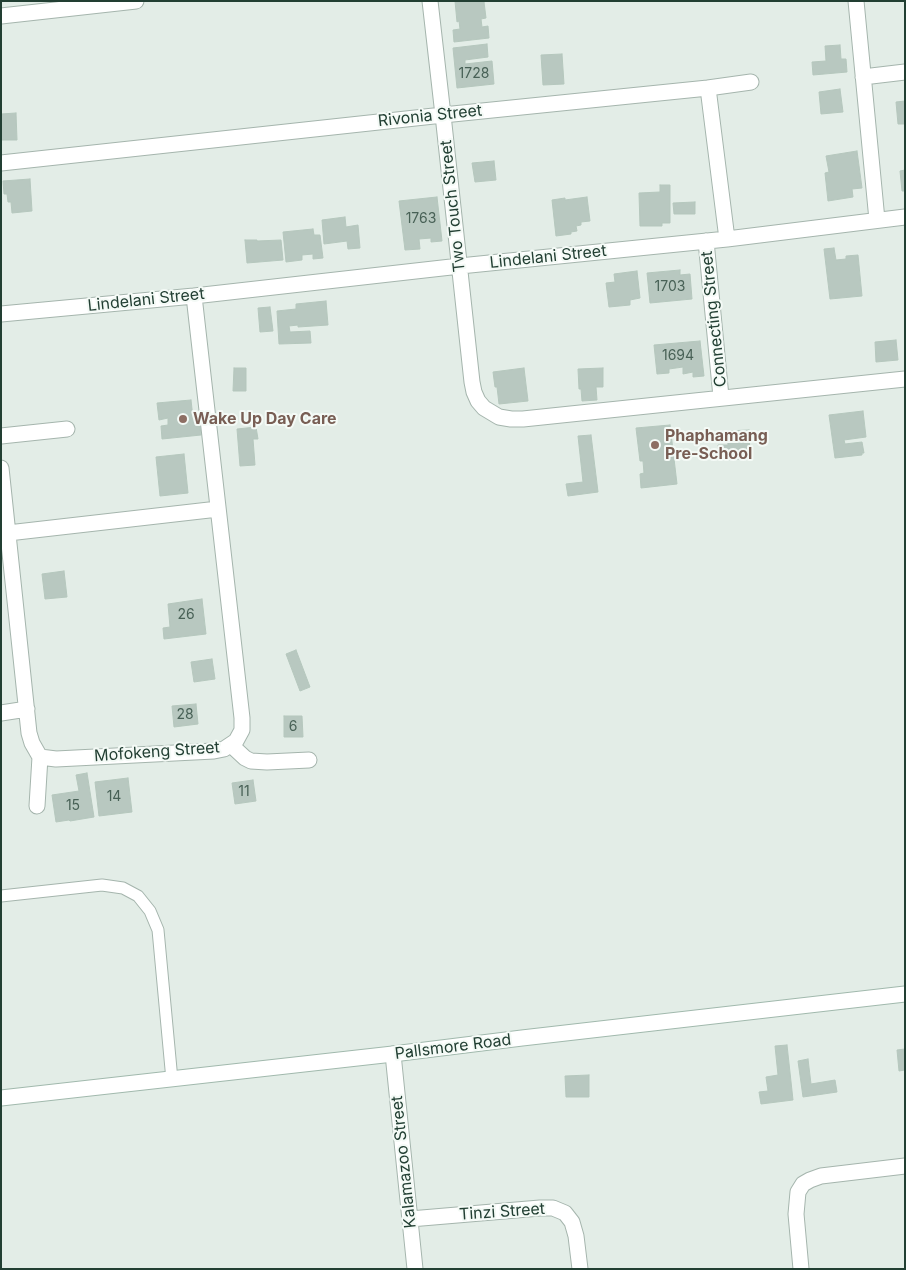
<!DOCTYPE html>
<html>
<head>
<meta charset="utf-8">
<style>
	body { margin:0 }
	#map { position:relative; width:906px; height:1270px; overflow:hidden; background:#e3ede7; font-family:Inter,sans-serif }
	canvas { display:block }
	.frame { position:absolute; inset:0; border:2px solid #223f33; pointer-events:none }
</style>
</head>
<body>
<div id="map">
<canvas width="906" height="1270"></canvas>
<div class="frame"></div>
</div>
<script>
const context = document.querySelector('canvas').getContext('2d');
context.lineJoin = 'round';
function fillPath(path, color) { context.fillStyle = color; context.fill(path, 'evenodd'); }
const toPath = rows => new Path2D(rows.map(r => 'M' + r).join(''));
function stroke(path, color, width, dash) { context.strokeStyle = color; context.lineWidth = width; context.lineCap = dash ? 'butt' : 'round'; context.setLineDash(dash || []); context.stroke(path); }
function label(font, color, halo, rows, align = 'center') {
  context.font = font + ' Inter,sans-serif'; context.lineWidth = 4; context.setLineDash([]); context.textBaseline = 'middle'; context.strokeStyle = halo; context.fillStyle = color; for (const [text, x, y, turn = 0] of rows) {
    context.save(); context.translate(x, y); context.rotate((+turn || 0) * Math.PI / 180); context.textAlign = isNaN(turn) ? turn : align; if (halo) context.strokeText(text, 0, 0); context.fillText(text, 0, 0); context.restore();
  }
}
const building = toPath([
	[455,1,486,1,484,2,486,18,481,19,482,27,488,26,489,38,454,42,453,30,460,29,459,21,457,22,455,1],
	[487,44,488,57,465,60,465,64,492,61,494,84,457,88,453,48,487,44],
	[840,45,841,59,846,59,847,72,813,75,812,62,826,61,825,46,840,45],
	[562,54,564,84,543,85,541,55,562,54],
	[840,89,843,112,821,114,819,92,840,89],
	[905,101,905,124,898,124,896,102,905,101],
	[16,113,17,140,1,140,1,114,16,113],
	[857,151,862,188,852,189,853,197,828,201,825,173,829,172,826,156,857,151],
	[494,161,496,180,475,182,472,163,494,161],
	[905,170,905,191,902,191,900,171,905,170],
	[30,179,32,211,12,213,11,202,8,202,7,194,4,194,3,181,30,179],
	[660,185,670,185,670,223,662,223,662,226,640,226,639,193,660,192,660,185],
	[437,197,442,241,431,242,431,238,419,239,420,249,405,250,399,201,437,197],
	[587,197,590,221,581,222,581,225,576,226,577,231,571,232,571,234,556,236,552,200,565,198,565,200,587,197],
	[695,202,695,214,674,214,673,203,695,202],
	[345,217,346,227,358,225,360,248,348,249,347,241,324,244,322,220,345,217],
	[313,229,314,235,320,235,323,258,313,259,313,254,302,255,302,260,286,262,283,232,313,229],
	[245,240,257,240,257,241,281,240,283,260,247,263,245,240],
	[834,248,836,260,846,259,846,256,858,255,862,296,830,299,824,249,834,248],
	[680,270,680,275,690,274,692,299,650,303,647,273,680,270],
	[637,271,640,298,630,300,630,305,609,307,606,283,615,282,614,274,637,271],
	[326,301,328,325,298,327,298,325,289,326,290,332,310,331,311,343,279,344,277,311,296,309,296,304,326,301],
	[270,307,273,331,260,332,258,308,270,307],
	[896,340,898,360,876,362,875,342,896,340],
	[700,341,704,376,693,377,693,372,683,374,683,367,669,369,669,373,657,374,654,345,700,341],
	[234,368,246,368,246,391,233,391,234,368],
	[524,368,528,401,499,404,497,387,495,387,493,372,524,368],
	[603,368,603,387,596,387,597,400,582,401,581,389,579,389,578,369,603,368],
	[191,400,193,418,199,418,201,435,162,439,161,426,168,425,168,418,159,420,157,403,191,400],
	[863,411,866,437,844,440,845,444,862,442,864,453,862,453,862,455,835,458,829,415,863,411],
	[670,425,677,484,641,488,640,474,644,473,643,461,640,461,636,428,670,425],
	[256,427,258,439,253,439,255,465,240,466,237,429,256,427],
	[749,430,750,459,719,460,718,445,728,445,727,431,749,430],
	[591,435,598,492,568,496,566,484,583,482,578,436,591,435],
	[184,454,188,493,160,496,156,457,184,454],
	[64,571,67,597,45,599,42,574,64,571],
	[202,599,206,634,164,639,163,628,170,627,168,604,202,599],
	[296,650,310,687,300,691,286,654,296,650],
	[212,659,215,679,194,682,191,662,212,659],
	[196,704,198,724,174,727,172,706,196,704],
	[284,716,302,716,303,737,284,737,284,716],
	[87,773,94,817,70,821,69,820,56,822,52,795,79,791,76,775,87,773],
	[128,778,132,812,99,816,95,782,128,778],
	[253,780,256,801,235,804,232,783,253,780],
	[787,1045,793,1100,761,1104,759,1092,768,1091,766,1077,778,1075,775,1046,787,1045],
	[905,1049,905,1070,899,1071,897,1050,905,1049],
	[808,1059,811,1084,835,1080,837,1092,803,1097,798,1061,808,1059],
	[589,1075,589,1097,566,1097,565,1076,589,1075]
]);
const lane = toPath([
	[1,896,102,885,123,888,138,896,150,911,158,930,172,1080]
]);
const street = toPath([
	[430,1,443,115,472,382,474,392,478,401,484,408,499,417,511,419,523,419,905,379],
	[856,1,877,220],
	[1,16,136,1],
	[863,77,905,72],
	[708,88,751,82],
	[1,163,443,115,708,88,727,239],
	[706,241,721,397],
	[1,314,194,296,460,266,727,239,905,217],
	[1,436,67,429],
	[1,468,29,733,32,743,40,757,56,759,214,751,224,749,236,741,242,730,242,718,194,296],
	[8,533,218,509],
	[1,713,27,709],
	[231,745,245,758,251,761,267,762,309,760],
	[37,806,40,757],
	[393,1054,415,1269],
	[410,1219,540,1208,553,1208,565,1213,572,1222,576,1236,580,1269],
	[801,1269,796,1214,798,1192,803,1184,810,1180,821,1176,905,1166]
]);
const secondary = toPath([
	[1,1098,393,1054,522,1038,905,994]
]);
const markers = [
	[183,419,5,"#8d6e63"],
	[655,445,5,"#8d6e63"]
];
const numberNames = [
	["1728",474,74],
	["1763",421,219],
	["1703",670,287],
	["1694",678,356],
	["26",186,615],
	["28",185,715],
	["6",293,727],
	["11",244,792],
	["14",114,797],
	["15",73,806]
];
const streetNames = [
	["Rivonia Street",430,116,-6],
	["Two Touch Street",453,206,-96],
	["Lindelani Street",548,257,-6],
	["Lindelani Street",146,300,-6],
	["Connecting Street",714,319,-96],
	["Mofokeng Street",157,752,-4],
	["Pallsmore Road",453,1047,-7],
	["Kalamazoo Street",404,1162,-96],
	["Tinzi Street",502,1212,-4]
];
const educationNames = [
	["Wake Up Day Care",193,419],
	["Phaphamang",665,436],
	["Pre-School",665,454]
];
fillPath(building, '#b8c8c0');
stroke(building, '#b5c7bd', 1);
stroke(lane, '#a5b5ad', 13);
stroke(street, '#a5b5ad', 17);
stroke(secondary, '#a1b9ad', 17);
stroke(lane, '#fff', 11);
stroke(street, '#fff', 15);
stroke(secondary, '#fff', 15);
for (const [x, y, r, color] of markers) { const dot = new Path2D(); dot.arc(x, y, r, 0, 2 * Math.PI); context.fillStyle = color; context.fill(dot); stroke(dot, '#f4faf6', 2); }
label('14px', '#486156', null, numberNames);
label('16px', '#223f33', '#f4faf6', streetNames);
label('bold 16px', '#785e54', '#f4faf6', educationNames, 'left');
</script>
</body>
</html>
